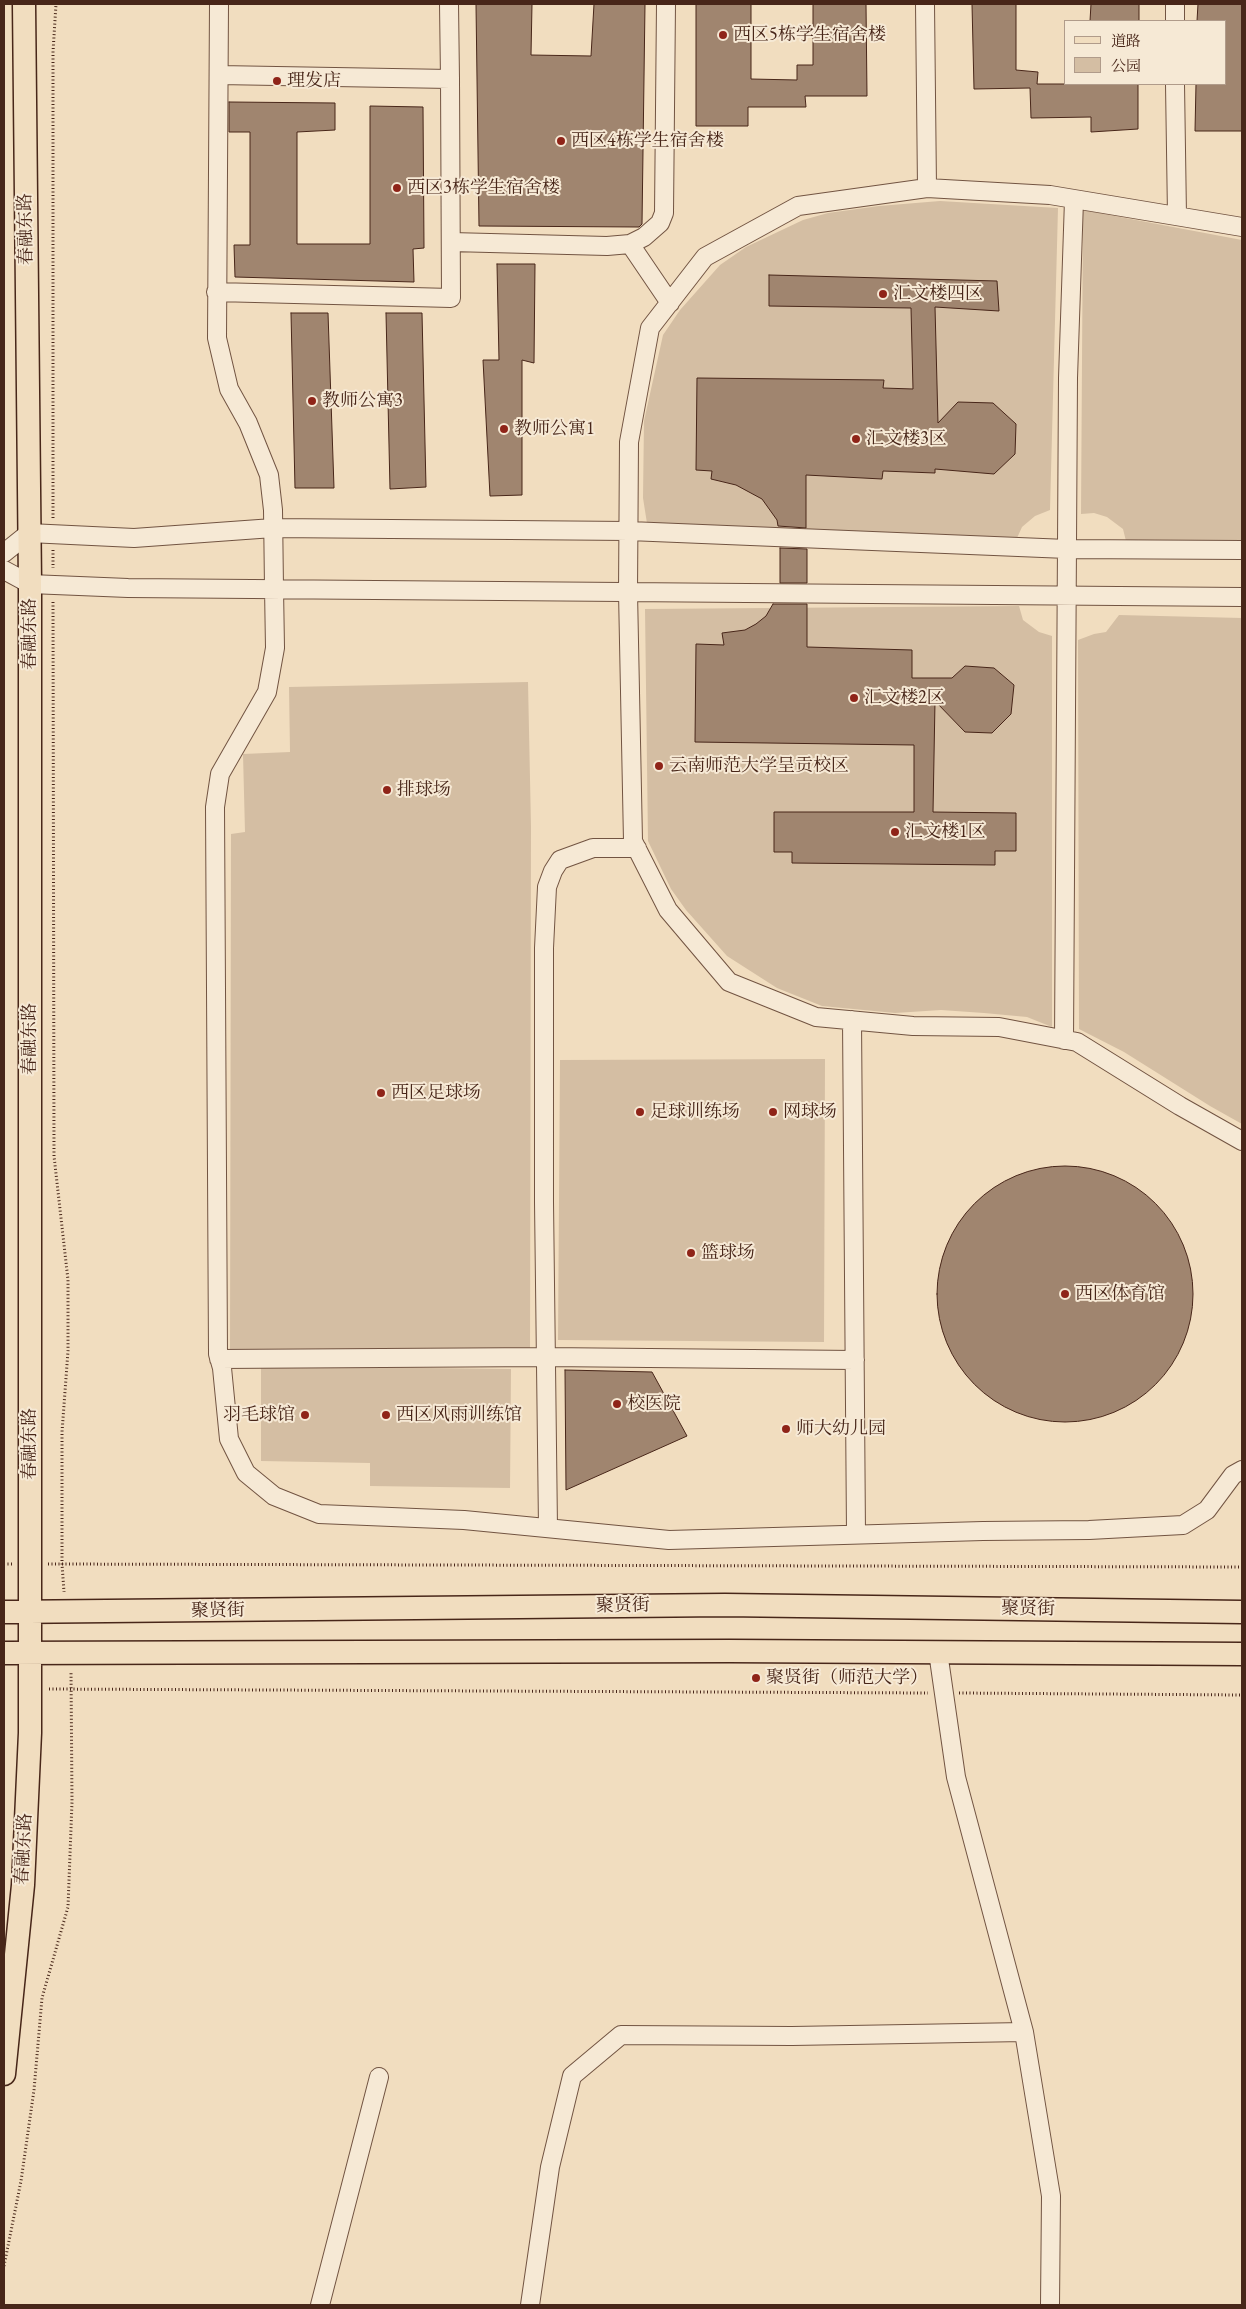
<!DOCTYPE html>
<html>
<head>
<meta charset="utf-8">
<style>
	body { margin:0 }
	#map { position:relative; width:1246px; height:2309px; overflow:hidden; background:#f1ddbf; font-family:"EB Garamond","Noto Serif SC",serif }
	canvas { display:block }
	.frame { position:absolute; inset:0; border:5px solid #482619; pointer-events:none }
	.legend { position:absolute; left:1064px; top:20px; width:162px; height:65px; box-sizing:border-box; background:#f6e9d5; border:1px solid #b09b8a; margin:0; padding:6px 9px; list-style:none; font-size:15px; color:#482619 }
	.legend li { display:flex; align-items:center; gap:10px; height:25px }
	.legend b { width:25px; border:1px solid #b09b8a }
</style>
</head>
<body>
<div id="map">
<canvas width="1246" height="2309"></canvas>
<div class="frame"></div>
<ul class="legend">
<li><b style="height:6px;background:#f1ddbf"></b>道路</li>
<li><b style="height:14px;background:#d4bea3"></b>公园</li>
</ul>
</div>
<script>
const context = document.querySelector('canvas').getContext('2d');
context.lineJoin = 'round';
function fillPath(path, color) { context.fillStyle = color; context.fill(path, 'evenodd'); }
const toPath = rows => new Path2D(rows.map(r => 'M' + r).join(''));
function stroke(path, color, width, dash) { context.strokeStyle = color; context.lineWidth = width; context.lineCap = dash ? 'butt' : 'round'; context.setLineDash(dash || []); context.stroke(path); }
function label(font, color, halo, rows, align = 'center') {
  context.font = font + ' "EB Garamond","Noto Serif SC",serif'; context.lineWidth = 4; context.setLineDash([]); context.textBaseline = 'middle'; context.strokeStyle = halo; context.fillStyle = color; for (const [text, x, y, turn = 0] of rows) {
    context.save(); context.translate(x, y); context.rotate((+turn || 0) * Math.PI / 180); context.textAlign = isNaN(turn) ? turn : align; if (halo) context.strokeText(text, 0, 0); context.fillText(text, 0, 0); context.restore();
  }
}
const green = toPath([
	[940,201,1058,208,1050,510,1035,516,1022,527,1017,538,649,536,643,498,644,421,663,335,680,310,720,265,746,247,803,220,828,213,879,206],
	[1083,210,1242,240,1242,546,1126,541,1123,529,1107,517,1094,513,1081,514],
	[1019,606,1023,620,1039,632,1052,636,1052,1027,1027,1017,984,1013,941,1010,895,1013,822,1006,777,988,727,956,686,910,671,889,648,841,645,609],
	[1119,615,1242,618,1242,1124,1210,1106,1124,1052,1079,1029,1078,640,1094,634,1106,632],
	[528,682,531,827,530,1355,230,1352,231,834,245,832,243,754,290,752,289,687],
	[825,1059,824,1342,558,1340,560,1060],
	[261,1366,511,1369,510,1488,370,1486,370,1463,261,1461]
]);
const building = toPath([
	[476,4,532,4,531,55,591,56,594,4,645,4,642,224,639,227,479,226,476,4],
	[696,4,751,4,751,79,797,80,797,65,813,65,813,4,866,4,867,96,805,96,806,107,748,107,748,126,696,126,696,4],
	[972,4,1016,4,1016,70,1038,72,1037,84,1138,84,1138,129,1091,132,1091,117,1031,118,1030,88,974,89,972,4],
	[1091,4,1139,4,1139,21,1090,21,1091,4],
	[1198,4,1242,4,1242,131,1195,131,1196,84,1225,84,1225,21,1197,21,1198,4],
	[229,102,335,103,335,130,297,132,297,244,370,244,370,106,423,107,424,248,413,249,414,282,235,277,234,245,250,245,250,132,229,132,229,102],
	[497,264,535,264,534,363,522,360,522,495,490,496,483,360,499,360,497,264],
	[769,275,997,281,999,311,935,307,938,423,958,402,993,403,1016,424,1015,454,994,474,935,469,935,473,883,471,882,479,806,475,806,528,778,526,777,520,762,499,736,485,711,479,712,471,696,470,697,378,884,380,883,388,913,389,911,308,769,306,769,275],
	[291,313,328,313,334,488,295,488,291,313],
	[386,313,422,313,426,487,390,489,386,313],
	[780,548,807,549,807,583,780,583,780,548],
	[773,604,807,604,807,647,912,650,912,678,952,678,965,666,994,668,1014,685,1011,714,992,733,965,732,935,701,933,812,1016,813,1016,851,995,851,995,865,792,863,792,852,774,852,774,812,914,812,914,745,695,742,696,644,724,645,722,633,745,630,756,624,766,616,773,604],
	'937 1294a128 128 0 1 1 256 0a128 128 0 1 1-256 0Z',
	[565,1370,652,1372,687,1436,566,1490,565,1370]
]);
const path = toPath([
	[53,518,53,52,56,4],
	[53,550,53,568],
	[53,602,54,1156,68,1280,68,1351,62,1432,62,1564,64,1592],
	[4,1564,12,1564],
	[48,1564,1242,1567],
	[49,1689,928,1693],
	[959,1693,1242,1695],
	[4,2266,21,2181,34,2090,42,1998,68,1907,72,1802,71,1671]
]);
const minor = toPath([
	[219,4,217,338,229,389,248,423,269,475,273,510,274,588,275,648,267,692,220,774,215,807,218,1354,222,1368,229,1439,246,1473,274,1496,319,1514,464,1520,669,1540,983,1531,1089,1530,1183,1525,1207,1510,1233,1475,1242,1470],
	[925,4,927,188],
	[1175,4,1175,21],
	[219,75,450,79,449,4],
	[1175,84,1177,216],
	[1242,227,1050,195,927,188,798,206,705,257,650,328,629,442,628,592,633,841,668,910,729,982,816,1017,913,1026,999,1027,1077,1042,1180,1106,1242,1141],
	[451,242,607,246,630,244,644,237,660,223,664,213,666,4],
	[630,244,670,303],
	[216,292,451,298,450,79],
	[4,553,29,533,134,538,273,528,629,531,1067,549,1242,550],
	[4,570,30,584,128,588,1242,597],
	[852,1020,856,1534],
	[1064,1040,1068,378,1074,200],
	[219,1359,546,1357,855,1360],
	[548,1528,544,1202,544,948,547,887,553,871,560,860,593,848,637,848],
	[938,1652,956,1777,1024,2032,1051,2196,1050,2305],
	[320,2305,379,2077],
	[530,2305,550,2167,572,2076,621,2035,792,2036,1024,2032]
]);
const major = toPath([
	[4,1612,725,1605,1242,1612],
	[4,1653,729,1651,1242,1654],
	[4,2074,23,1885,30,1733,30,584,24,4]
]);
const markers = [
	[723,35,5,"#8f2418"],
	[277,81,5,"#8f2418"],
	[561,141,5,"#8f2418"],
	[397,188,5,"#8f2418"],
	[883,294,5,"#8f2418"],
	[312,401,5,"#8f2418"],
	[504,429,5,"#8f2418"],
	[856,439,5,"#8f2418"],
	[854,698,5,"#8f2418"],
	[659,766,5,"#8f2418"],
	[387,790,5,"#8f2418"],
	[895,832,5,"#8f2418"],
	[381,1093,5,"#8f2418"],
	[640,1112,5,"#8f2418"],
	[773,1112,5,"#8f2418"],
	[691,1253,5,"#8f2418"],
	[1065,1294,5,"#8f2418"],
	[617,1404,5,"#8f2418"],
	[305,1415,5,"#8f2418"],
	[386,1415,5,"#8f2418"],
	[786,1429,5,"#8f2418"],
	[756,1678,5,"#8f2418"]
];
const poiNames = [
	["西区5栋学生宿舍楼",733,35],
	["理发店",287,81],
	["西区4栋学生宿舍楼",571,141],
	["西区3栋学生宿舍楼",407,188],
	["汇文楼四区",893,294],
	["教师公寓3",322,401],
	["教师公寓1",514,429],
	["汇文楼3区",866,439],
	["汇文楼2区",864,698],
	["云南师范大学呈贡校区",669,766],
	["排球场",397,790],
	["汇文楼1区",905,832],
	["西区足球场",391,1093],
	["足球训练场",650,1112],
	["网球场",783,1112],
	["篮球场",701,1253],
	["西区体育馆",1075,1294],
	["校医院",627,1404],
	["羽毛球馆",295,1415,"right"],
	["西区风雨训练馆",396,1415],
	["师大幼儿园",796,1429],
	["聚贤街（师范大学）",766,1678]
];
const streetNames = [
	["春融东路",26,229,-91],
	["春融东路",30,634,-90],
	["春融东路",30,1039,-90],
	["春融东路",30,1444,-90],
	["聚贤街",623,1606,-1],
	["聚贤街",1028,1609,1],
	["聚贤街",218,1611,-1],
	["春融东路",24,1849,-87]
];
fillPath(green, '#d4bea3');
fillPath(building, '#a0856f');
stroke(building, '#482619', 1);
stroke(minor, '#725442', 20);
stroke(major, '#482619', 25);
stroke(path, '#482619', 3, [1, 2.5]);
stroke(minor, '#f6e9d5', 18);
stroke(major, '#f1ddbf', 22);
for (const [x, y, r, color] of markers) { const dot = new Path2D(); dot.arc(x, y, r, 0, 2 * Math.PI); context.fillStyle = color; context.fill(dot); stroke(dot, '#f6e9d5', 2); }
label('18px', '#482619', '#f6e9d5', poiNames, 'left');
label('18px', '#482619', '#f6e9d5', streetNames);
</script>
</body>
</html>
